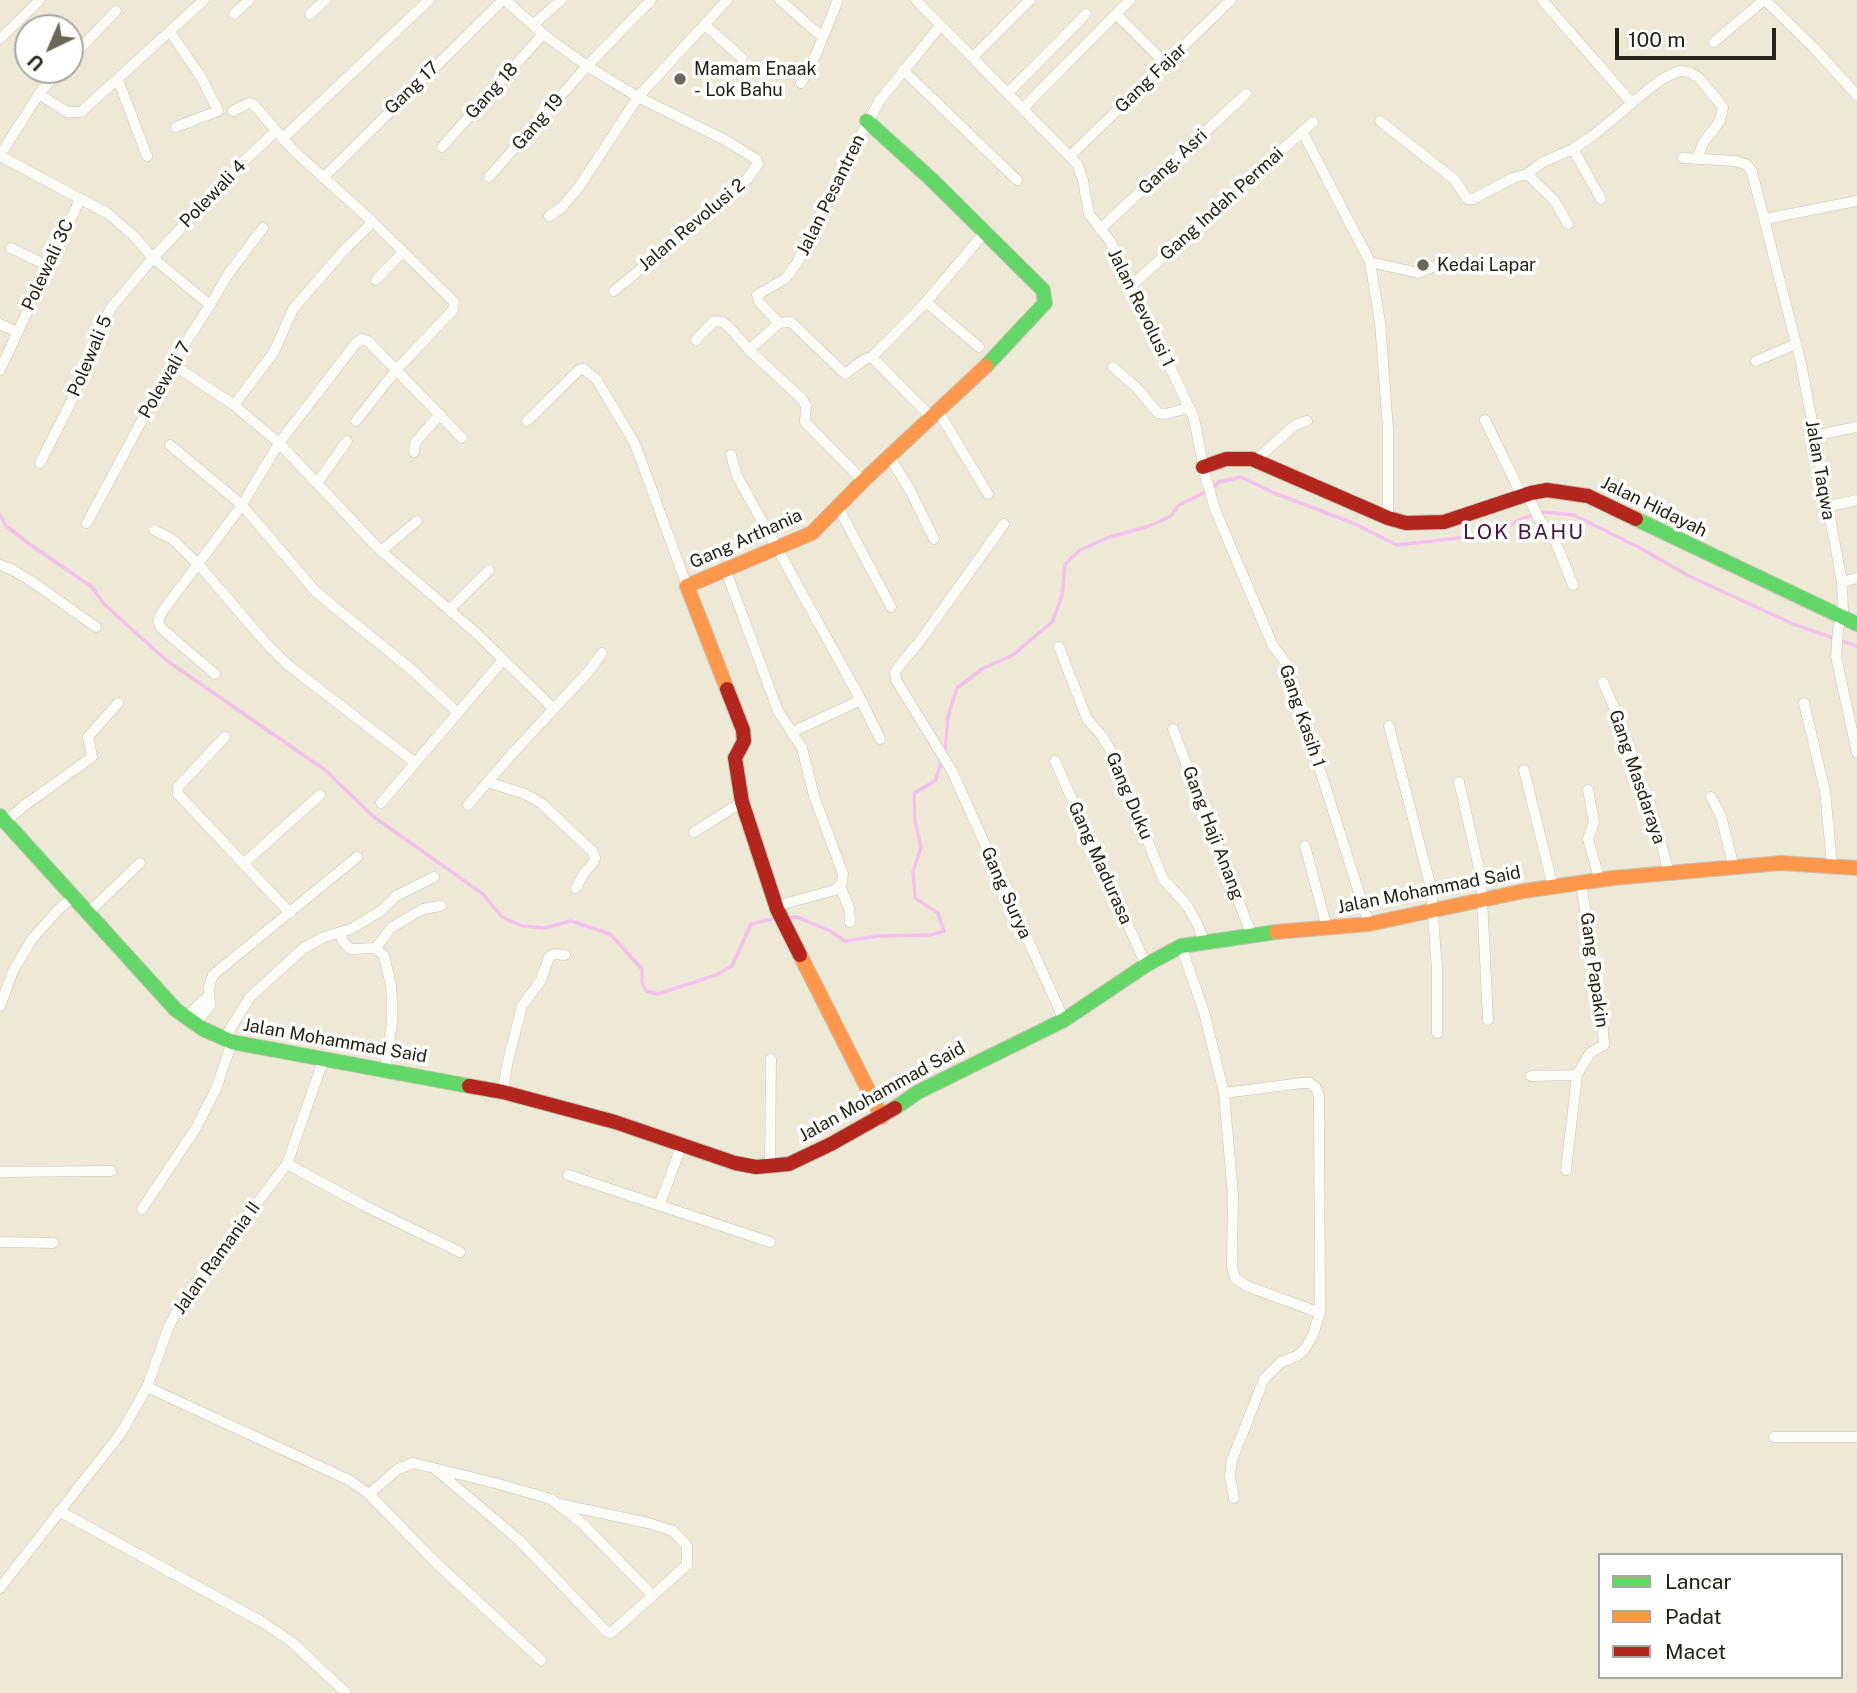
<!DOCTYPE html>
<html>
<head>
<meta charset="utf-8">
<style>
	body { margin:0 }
	#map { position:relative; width:1857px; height:1693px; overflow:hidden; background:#eee8d6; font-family:"Public Sans",sans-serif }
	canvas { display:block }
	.legend { position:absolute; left:1598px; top:1553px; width:245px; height:126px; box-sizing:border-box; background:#fff; border:2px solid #a8a6a1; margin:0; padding:9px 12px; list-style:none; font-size:21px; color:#252114 }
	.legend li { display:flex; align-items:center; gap:14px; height:35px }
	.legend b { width:35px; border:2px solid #a8a6a1 }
	.north { position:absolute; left:14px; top:14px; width:70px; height:70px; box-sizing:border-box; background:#fff; border:2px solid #a8a6a1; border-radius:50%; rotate:224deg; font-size:19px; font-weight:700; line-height:28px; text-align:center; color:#252114 }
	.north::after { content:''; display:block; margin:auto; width:24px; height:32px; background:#6b6758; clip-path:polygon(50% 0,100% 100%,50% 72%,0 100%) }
	.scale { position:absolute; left:1615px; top:28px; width:161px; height:32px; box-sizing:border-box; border:4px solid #252114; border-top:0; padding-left:9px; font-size:21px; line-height:24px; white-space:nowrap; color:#252114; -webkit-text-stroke:5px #fff; paint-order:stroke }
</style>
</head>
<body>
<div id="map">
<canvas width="1857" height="1693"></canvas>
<ul class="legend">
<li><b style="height:9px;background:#63d668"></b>Lancar</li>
<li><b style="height:9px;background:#ff974d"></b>Padat</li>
<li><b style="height:9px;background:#b3261e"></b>Macet</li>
</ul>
<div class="north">U</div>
<div class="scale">100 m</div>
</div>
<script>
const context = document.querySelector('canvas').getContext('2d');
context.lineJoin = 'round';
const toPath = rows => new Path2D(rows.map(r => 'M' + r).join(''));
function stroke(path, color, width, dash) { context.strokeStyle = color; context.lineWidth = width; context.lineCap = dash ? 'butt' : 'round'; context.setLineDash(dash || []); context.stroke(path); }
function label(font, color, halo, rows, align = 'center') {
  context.font = font + ' "Public Sans",sans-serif'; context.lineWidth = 7; context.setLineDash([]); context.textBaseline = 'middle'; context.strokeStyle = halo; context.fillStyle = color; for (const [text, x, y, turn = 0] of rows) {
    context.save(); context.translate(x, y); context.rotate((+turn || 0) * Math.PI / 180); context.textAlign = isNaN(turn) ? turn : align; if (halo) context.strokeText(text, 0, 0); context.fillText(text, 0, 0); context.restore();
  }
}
const stream = toPath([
	[0,515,5,525,28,543,92,587,104,604,166,660,325,770,374,817,483,894,502,917,522,926,544,928,571,921,610,934,642,969,642,982,646,991,658,994,716,975,732,966,751,924,777,918],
	[785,918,797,917,830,931,845,941,879,936,931,935,944,931,938,913,915,898,913,872,921,847,915,821,914,793,935,781,945,752,948,716,957,688,982,669,1013,655,1052,622,1062,596,1065,564,1080,550,1107,538,1149,526,1171,516,1179,505,1212,489,1219,482,1241,477,1274,493,1353,523,1397,545,1493,534,1523,518,1544,512,1574,515,1640,548,1689,576,1793,624,1857,646]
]);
const street = toPath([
	[505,0,543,34,587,66,638,97,725,140,756,159,758,164,748,178,728,197,614,291],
	[780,0,822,37],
	[916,0,1077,164,1083,180,1089,214,1110,241,1122,265,1194,418,1205,475,1216,512,1273,646,1286,663,1369,924],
	[1542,0,1632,103],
	[1765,0,1814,48,1857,95],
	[234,14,249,0],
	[310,14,325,0],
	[1116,14,1165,63],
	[533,25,561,0],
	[705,25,742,58],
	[170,32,201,77,218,111,176,127],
	[0,39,40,0],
	[1714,42,1764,0],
	[973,57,1030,0],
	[70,59,116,11],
	[903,70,1017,180],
	[118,80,147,156],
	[801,83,817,52,838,0],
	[1009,92,1086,14],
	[39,94,67,112,81,112,204,0],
	[1024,107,1130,0],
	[233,111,249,103,253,104,293,150,373,222,454,302,453,310,397,369,356,421],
	[1380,121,1455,180,1467,199,1473,199,1513,178,1527,174],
	[1302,131,1370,262,1380,322,1388,429,1388,518],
	[282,139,429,0],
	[442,147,543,34],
	[1573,149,1601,199],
	[0,155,39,94,59,70],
	[1071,155,1231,0],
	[0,156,107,213,133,235,153,258,210,305,172,364,87,523],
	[1683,158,1736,161,1747,165,1752,172,1801,363,1842,582,1843,611,1838,629,1836,657,1857,753],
	[489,177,587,66,651,0],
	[323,178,503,0],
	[549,216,561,208,579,187,638,97,727,0],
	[1765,219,1857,201],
	[1568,224,1554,200,1527,174,1543,162,1573,149,1594,135,1650,88,1664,78,1679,71,1689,72,1699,78,1723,107,1720,121,1703,143,1698,157],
	[1100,229,1246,94],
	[11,248,48,266],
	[1370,262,1418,273,1449,260],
	[376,280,403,252],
	[1131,286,1313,122],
	[926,302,979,347],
	[210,305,229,273,263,228],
	[779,323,759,302,757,295,785,279,797,263,845,164,880,100,941,25],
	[0,324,17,332],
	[696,340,714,321,723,322,730,328,749,350,802,399,806,406,805,422,863,481],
	[749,350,779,323,791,322,845,374,865,359,872,357,931,417],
	[872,357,926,302,985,232],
	[1756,361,1796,344],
	[172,364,234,405,279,443,379,549,476,633,554,709],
	[1113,367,1138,389,1158,413,1165,414,1189,408],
	[0,370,80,199],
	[234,405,274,352,293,309,347,247,373,222],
	[938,411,988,494],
	[1485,420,1522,496],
	[527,421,579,370,584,369,597,380,635,444,687,586],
	[1813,436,1857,427],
	[170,445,242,505,316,592,412,670,457,712],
	[414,452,415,443,440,414],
	[731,455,737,476,861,700,880,739],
	[889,456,910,490,934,539],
	[1256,460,1295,425,1307,421],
	[40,463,72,400,110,309,153,258,242,163,275,132],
	[317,483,347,441],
	[1527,494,1538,517,1556,543,1573,585],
	[838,507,891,607],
	[1826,507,1857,500],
	[1004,524,920,641,899,666,895,672,896,680,952,771,1064,1020],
	[154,530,172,539,199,565,265,642,288,665,414,762],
	[381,551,417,521],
	[0,565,13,570,34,583,96,627],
	[726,571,778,711,802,748,814,796,843,874,842,883,835,890,776,906],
	[1842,582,1857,578],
	[449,610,489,570],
	[1059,647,1087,719,1102,736,1112,753,1163,879,1186,904,1197,923,1204,942],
	[215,674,161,628,158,621,162,612,242,505,279,443,356,343,362,339,368,341,462,438],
	[1603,682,1622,726,1652,810,1669,873],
	[1804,703,1825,791,1832,865],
	[1389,726,1431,888,1437,970,1437,1033],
	[1173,729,1252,936],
	[792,732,861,700],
	[225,737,178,787,178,794,290,913],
	[1055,761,1146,965],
	[1524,770,1553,887],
	[488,782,525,794,541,803,593,852,595,858,593,863,584,873,576,888],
	[1459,782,1481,877,1488,1020],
	[1588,790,1594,822,1588,839,1600,881],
	[1711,797,1721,816,1734,868],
	[381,803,503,660],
	[468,805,511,755,589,671,602,653],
	[5,822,25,805,92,757,88,737,118,703],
	[694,832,742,802],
	[1305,846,1327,928],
	[243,864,320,795],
	[840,886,849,908,850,922],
	[88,913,140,863],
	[340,933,343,942,350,949,376,948,384,956,391,985,392,1000,392,1022,385,1070],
	[1181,946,1204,1012,1224,1093,1233,1195,1232,1266,1235,1278,1247,1286,1320,1313,1312,1337,1304,1350,1297,1356,1281,1362,1264,1379,1232,1460,1230,1476,1234,1498],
	[376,948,391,928,399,923,423,909,441,906],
	[0,1006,13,971,32,939,58,910,73,897],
	[185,1018,208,996],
	[195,1024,210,1006,209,987,213,975,357,857],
	[224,1039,250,997,304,948,324,937,351,929,382,910,396,896,434,877],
	[1531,1076,1577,1075],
	[503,1092,507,1065,522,1006,541,980,549,957,555,954,565,955],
	[1224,1093,1302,1083,1310,1083,1316,1088,1319,1096,1320,1313],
	[287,1164,367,1207,460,1252],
	[770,1167,771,1059],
	[1566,1170,1577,1075,1590,1053,1604,1045,1602,1016,1581,883],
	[0,1172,111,1171],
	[568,1175,770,1242],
	[659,1206,682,1144],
	[142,1209,196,1128,216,1089,232,1042],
	[0,1242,53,1243],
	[147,1387,349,1480,369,1494,434,1561,541,1660],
	[1774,1437,1857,1437],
	[434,1468,519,1540,606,1631,611,1633,687,1565,687,1546,673,1531,648,1523,559,1504],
	[369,1494,398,1469,413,1463,495,1483,551,1499,583,1524,652,1595],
	[59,1511,264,1623,293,1643,346,1693],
	[0,1588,121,1433,147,1387,169,1326,184,1298,287,1164,324,1058]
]);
const fast = toPath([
	[867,121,932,180,1043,290,1045,303,986,366],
	[1636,519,1857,624],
	[0,816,176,1010,203,1029,232,1042,469,1086],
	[895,1108,918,1092,1064,1020,1146,965,1181,946,1276,932]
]);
const slow = toPath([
	[727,689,687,586,812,533,863,481,986,366],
	[1276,932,1369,924,1524,891,1613,878,1781,863,1857,868],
	[800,955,882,1117]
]);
const jam = toPath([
	[1203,467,1226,459,1252,459,1388,518,1406,523,1444,522,1531,493,1547,490,1588,496,1636,519],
	[727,689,743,730,744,741,735,758,742,802,777,909,800,955],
	[469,1086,503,1092,615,1122,735,1163,756,1167,789,1164,831,1144,895,1108]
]);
const markers = [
	[680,79,7,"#6b6758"],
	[1423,265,7,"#6b6758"]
];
const poiNames = [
	["Mamam Enaak",694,69],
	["- Lok Bahu",694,90],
	["Kedai Lapar",1437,265]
];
const streetNames = [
	["Gang Fajar",1151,78,-44],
	["Gang 17",412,88,-44],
	["Gang 18",492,91,-48],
	["Gang 19",538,122,-49],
	["Gang. Asri",1173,162,-43],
	["Polewali 4",213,194,-46],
	["Jalan Pesantren",831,195,-64],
	["Gang Indah Permai",1222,204,-42],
	["Jalan Revolusi 2",692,225,-40],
	["Polewali 3C",48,265,-65],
	["Jalan Revolusi 1",1141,308,64],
	["Polewali 5",90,356,-67],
	["Polewali 7",165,380,-60],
	["Jalan Taqwa",1820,470,80],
	["Jalan Hidayah",1654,507,26],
	["Gang Arthania",746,539,-24],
	["Gang Kasih 1",1302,716,71],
	["Gang Masdaraya",1637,777,71],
	["Gang Duku",1129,796,67],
	["Gang Haji Anang",1213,833,69],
	["Gang Madurasa",1100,863,66],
	["Jalan Mohammad Said",1429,890,-11],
	["Gang Surya",1006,893,66],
	["Gang Papakin",1594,970,82],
	["Jalan Mohammad Said",335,1041,10],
	["Jalan Mohammad Said",882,1092,-29],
	["Jalan Ramania II",217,1258,-54]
];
const quarterNames = [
	["LOK BAHU",1524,533]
];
stroke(stream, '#f4c0ed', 3.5);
stroke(street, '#c8c4b5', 11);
stroke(fast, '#c8c4b5', 16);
stroke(slow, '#c8c4b5', 16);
stroke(jam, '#c8c4b5', 16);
stroke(street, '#fcfcf9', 10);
stroke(fast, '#63d668', 14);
stroke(slow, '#ff974d', 14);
stroke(jam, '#b3261e', 14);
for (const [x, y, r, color] of markers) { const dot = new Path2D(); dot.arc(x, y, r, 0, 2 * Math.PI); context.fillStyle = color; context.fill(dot); stroke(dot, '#fff', 2.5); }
label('18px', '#252114', '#fff', poiNames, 'left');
label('18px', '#252114', '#fff', streetNames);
context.letterSpacing = '2px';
label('21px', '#451647', '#fff', quarterNames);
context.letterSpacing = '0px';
</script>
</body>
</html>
